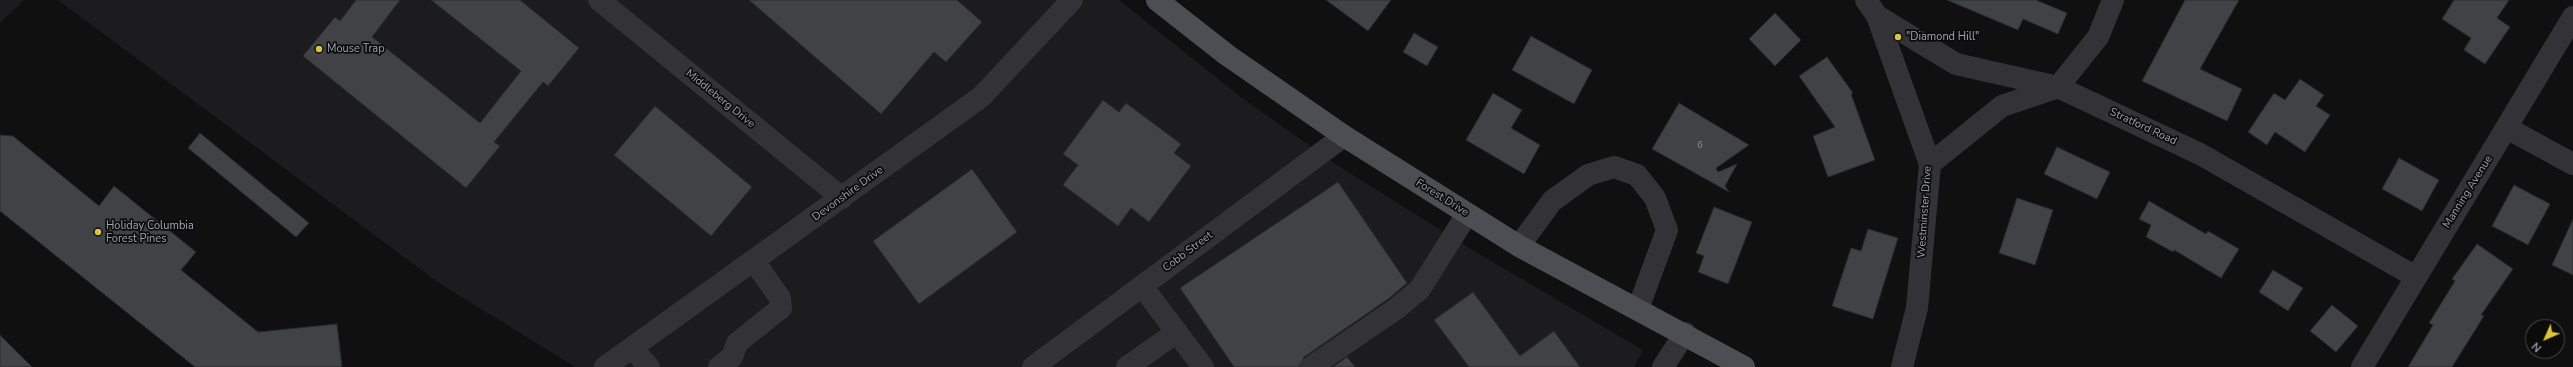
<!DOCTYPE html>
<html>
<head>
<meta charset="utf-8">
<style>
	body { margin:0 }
	#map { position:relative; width:2573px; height:367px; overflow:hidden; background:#101011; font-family:"Nunito Sans",sans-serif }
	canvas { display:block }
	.north { position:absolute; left:2525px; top:319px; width:40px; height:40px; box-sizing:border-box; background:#0b0b0c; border:1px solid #47484e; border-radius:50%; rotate:225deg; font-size:11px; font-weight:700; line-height:16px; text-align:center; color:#a2a4b0 }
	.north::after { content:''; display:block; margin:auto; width:14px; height:18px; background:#dcc33c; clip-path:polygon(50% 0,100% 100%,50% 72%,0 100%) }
</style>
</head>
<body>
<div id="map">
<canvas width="2573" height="367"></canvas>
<div class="north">N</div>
</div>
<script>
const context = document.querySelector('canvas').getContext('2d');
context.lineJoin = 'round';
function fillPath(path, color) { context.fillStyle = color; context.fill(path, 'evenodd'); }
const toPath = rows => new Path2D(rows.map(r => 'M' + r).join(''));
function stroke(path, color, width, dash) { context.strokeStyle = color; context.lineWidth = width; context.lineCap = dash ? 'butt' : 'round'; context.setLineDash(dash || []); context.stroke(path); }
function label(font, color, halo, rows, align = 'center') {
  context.font = font + ' "Nunito Sans",sans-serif'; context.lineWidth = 3.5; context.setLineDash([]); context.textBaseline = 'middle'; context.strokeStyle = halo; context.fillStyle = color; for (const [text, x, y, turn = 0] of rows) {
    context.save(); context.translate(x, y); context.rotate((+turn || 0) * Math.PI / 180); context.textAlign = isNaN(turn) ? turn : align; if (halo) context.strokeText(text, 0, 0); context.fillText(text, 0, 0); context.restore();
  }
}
const built = toPath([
	[0,0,24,0,0,23],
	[58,0,1119,0,1242,98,1343,169,1479,254,1643,350,1634,367,575,367,439,283]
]);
const building = toPath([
	[356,0,400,0,372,37,480,123,521,71,431,0,520,0,579,48,548,86,543,82,494,142,500,146,466,188,303,56,335,17,340,21,356,0],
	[749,0,957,0,982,22,946,62,934,52,881,114,749,0],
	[1326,0,1391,0,1368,31,1326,0],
	[1947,0,2036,0,2067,13,2058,34,2023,19,2018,30,1947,0],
	[2185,0,2239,0,2200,69,2242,89,2227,121,2142,81,2185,0],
	[2454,0,2509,0,2497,18,2510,27,2485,64,2464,50,2471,38,2442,19,2454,0],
	[1775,13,1801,40,1775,66,1749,39,1775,13],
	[1414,33,1438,47,1427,66,1403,52,1414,33],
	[1531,36,1592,70,1574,104,1512,70,1531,36],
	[1827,57,1853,93,1851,94,1875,160,1828,177,1813,136,1835,127,1799,76,1827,57],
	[2300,79,2324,95,2316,106,2330,115,2305,152,2275,132,2267,145,2248,132,2274,93,2285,100,2300,79],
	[1493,93,1522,110,1511,128,1540,145,1524,174,1466,140,1493,93],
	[1103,100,1119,112,1126,103,1181,144,1174,153,1191,166,1149,222,1131,208,1118,226,1063,185,1078,165,1063,154,1103,100],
	[1679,103,1749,145,1716,168,1718,172,1737,164,1725,186,1729,192,1652,149,1679,103],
	[655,106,752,187,711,236,614,155,655,106],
	[200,133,309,223,296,237,188,148,200,133],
	[0,135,13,136,99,206,114,186,196,252,181,270,258,332,337,324,342,367,195,367,0,211,0,135],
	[2057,147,2110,172,2097,199,2044,174,2057,147],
	[2399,158,2439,180,2422,211,2382,189,2399,158],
	[972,169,1017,232,919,304,873,241,972,169],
	[1338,182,1407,283,1388,299,1304,357,1299,367,1234,367,1180,288,1338,182],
	[2514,185,2550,204,2528,245,2492,226,2514,185],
	[2017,198,2053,210,2035,265,1999,253,2017,198],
	[2149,201,2206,234,2208,231,2239,249,2221,278,2174,250,2173,252,2146,237,2151,225,2139,219,2149,201],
	[1714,207,1752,222,1728,284,1698,272,1704,256,1696,253,1714,207],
	[2573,219,2573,275,2552,265,2573,219],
	[1868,229,1898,238,1873,319,1832,306,1851,248,1861,251,1868,229],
	[2477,244,2513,269,2481,315,2484,316,2452,367,2408,367,2433,325,2429,323,2455,281,2452,279,2477,244],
	[2273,270,2303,288,2288,311,2259,292,2273,270],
	[1473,292,1520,356,1554,331,1580,367,1469,367,1434,320,1473,292],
	[2332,305,2358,326,2336,352,2310,331,2332,305],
	[0,335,32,367,0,367,0,335],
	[1347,357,1355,367,1333,367,1347,357]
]);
const minor = toPath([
	[599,0,842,198],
	[1866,0,1877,16,1956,64,2058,87,2200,154,2416,277],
	[1877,16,1930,164,1917,308,1902,367],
	[2507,128,2573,164],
	[1930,164,2002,106,2058,87,2098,37,2113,0],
	[1519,246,1552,201,1588,175,1614,167,1637,175,1655,198,1667,230,1638,309],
	[1142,286,1203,367],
	[632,348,649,367],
	[605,367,981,97,1072,0],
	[719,367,732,357,737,343,781,308,780,298,754,261],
	[1033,367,1344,136],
	[1127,367,1177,332],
	[1311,367,1396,309,1420,289,1467,214],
	[1663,367,1685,333],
	[2362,367,2573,17]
]);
const major = toPath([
	[1157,0,1227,55,1344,136,1519,246,1744,367]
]);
const markers = [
	[1898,37,4,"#dcc33c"],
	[319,49,4,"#dcc33c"],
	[98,232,4,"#dcc33c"]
];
const numberNames = [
	["6",1700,146]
];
const poiNames = [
	["\"Diamond Hill\"",1906,37],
	["Mouse Trap",327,49],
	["Holiday Columbia",106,226],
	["Forest Pines",106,239]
];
const streetNames = [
	["Middleberg Drive",720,99,39],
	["Stratford Road",2143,127,25],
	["Manning Avenue",2468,192,-58],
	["Devonshire Drive",848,194,-36],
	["Forest Drive",1442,198,32],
	["Westminster Drive",1925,212,-86],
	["Cobb Street",1188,252,-37]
];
fillPath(built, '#1c1c1e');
fillPath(building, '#414246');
stroke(building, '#2a2a2d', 1);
stroke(minor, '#333337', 22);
stroke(major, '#4d4e54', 22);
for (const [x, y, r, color] of markers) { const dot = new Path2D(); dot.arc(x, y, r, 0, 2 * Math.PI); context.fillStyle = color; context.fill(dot); stroke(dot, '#0b0b0c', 1.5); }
label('9px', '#8a8c96', null, numberNames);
label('11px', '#a2a4b0', '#0b0b0c', poiNames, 'left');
label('11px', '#a2a4b0', '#0b0b0c', streetNames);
</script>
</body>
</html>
